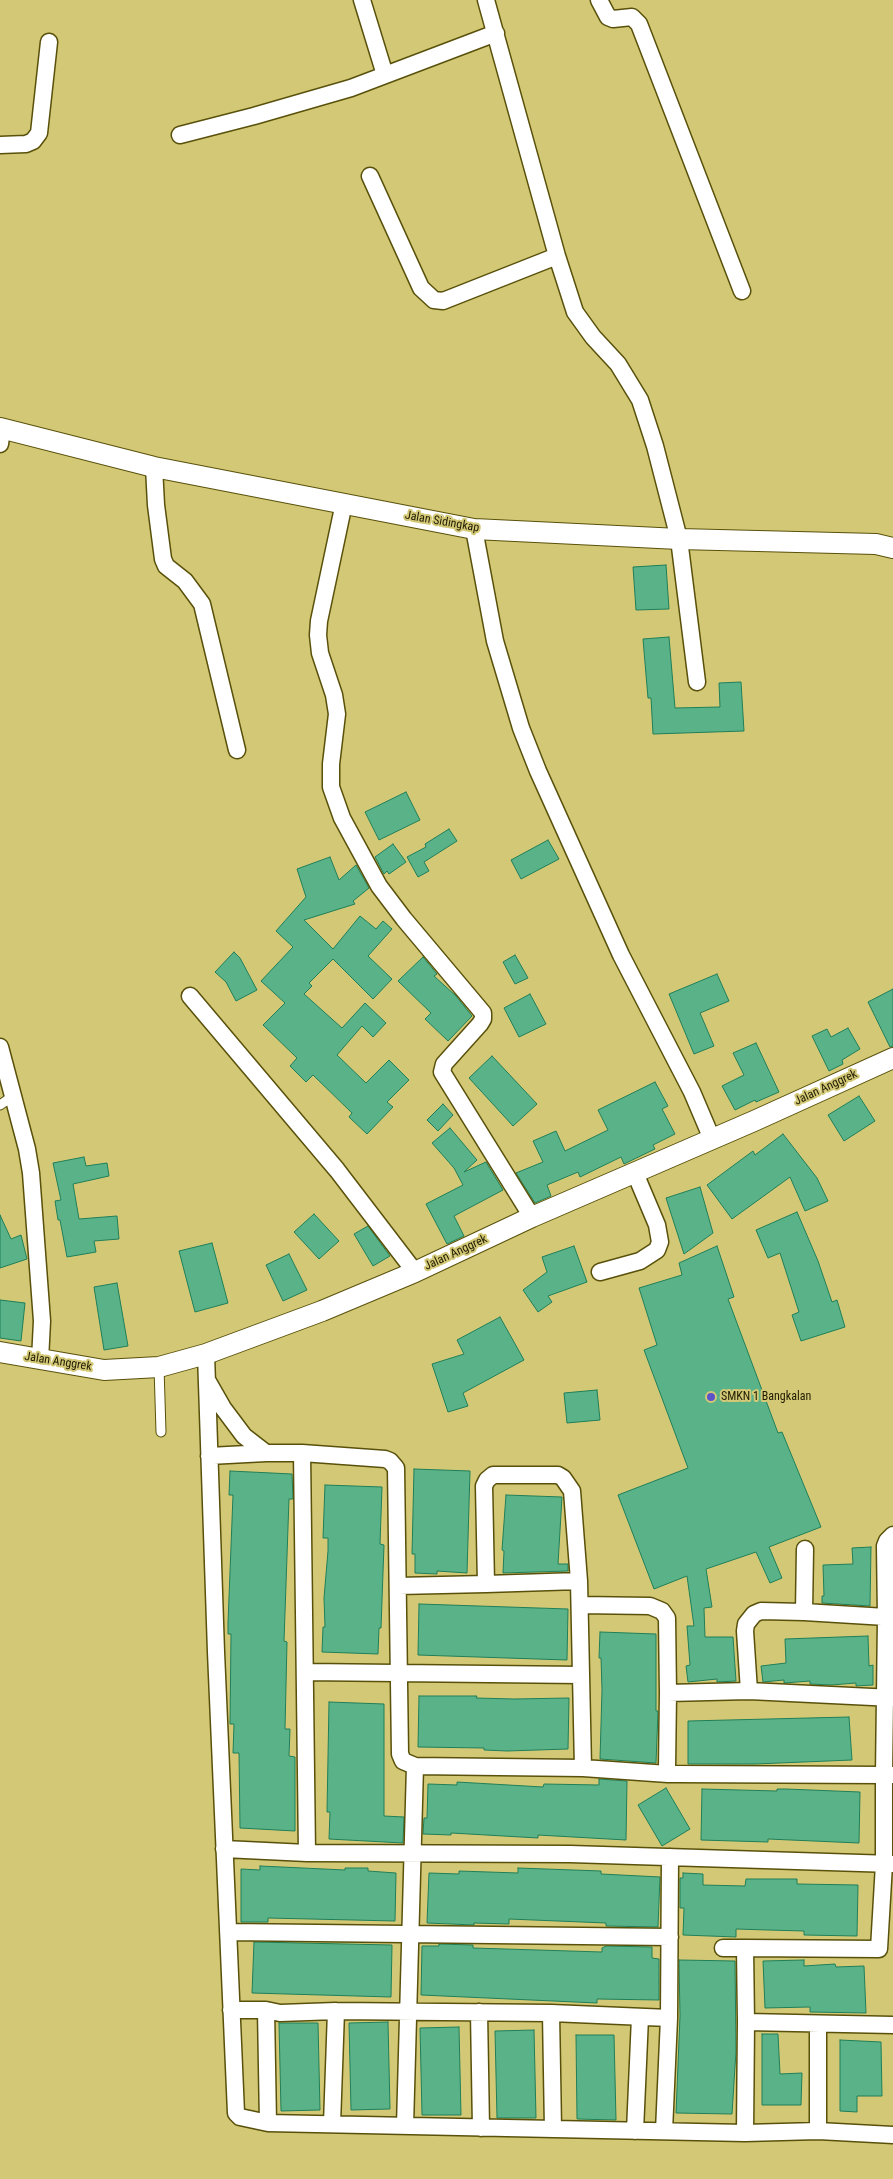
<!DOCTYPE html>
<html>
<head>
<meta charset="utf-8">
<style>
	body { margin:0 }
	canvas { display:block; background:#d3c875 }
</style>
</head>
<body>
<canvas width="893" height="2179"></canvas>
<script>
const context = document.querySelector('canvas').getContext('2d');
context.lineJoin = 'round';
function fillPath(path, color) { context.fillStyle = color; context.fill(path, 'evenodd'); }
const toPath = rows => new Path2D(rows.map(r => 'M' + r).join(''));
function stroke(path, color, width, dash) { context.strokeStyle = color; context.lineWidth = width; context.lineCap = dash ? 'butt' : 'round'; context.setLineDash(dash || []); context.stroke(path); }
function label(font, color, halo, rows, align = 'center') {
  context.font = font + ' "Roboto Condensed",sans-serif'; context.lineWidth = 4; context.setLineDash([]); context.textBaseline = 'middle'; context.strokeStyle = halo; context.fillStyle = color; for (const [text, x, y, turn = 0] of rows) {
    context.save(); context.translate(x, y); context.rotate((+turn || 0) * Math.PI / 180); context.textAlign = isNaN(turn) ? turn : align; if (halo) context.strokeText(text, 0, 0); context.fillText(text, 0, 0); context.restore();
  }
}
const building = toPath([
	[666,565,669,609,636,610,633,567,666,565],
	[669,637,675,708,720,707,719,683,741,682,744,731,653,734,651,698,648,698,643,639,669,637],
	[406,792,420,820,379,840,365,812,406,792],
	[449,829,457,841,424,862,429,871,418,877,407,857,426,847,425,844,449,829],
	[548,840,559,859,521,879,511,860,548,840],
	[393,844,406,862,389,874,387,871,384,874,375,857,393,844],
	[330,857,339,880,356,865,369,888,353,901,355,904,304,920,333,949,360,916,376,929,383,921,392,929,368,956,392,979,373,999,333,959,309,983,312,986,304,994,342,1028,365,1003,386,1023,373,1037,362,1026,337,1055,366,1083,389,1060,409,1080,387,1102,393,1107,367,1134,349,1117,352,1113,313,1075,306,1082,290,1066,297,1058,263,1025,285,1003,261,981,293,947,276,931,306,897,297,869,330,857],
	[234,952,240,958,257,990,236,1001,226,982,215,972,234,952],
	[515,955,528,978,515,984,503,962,515,955],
	[423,957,437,974,434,976,456,996,472,1016,448,1041,425,1019,431,1013,398,981,423,957],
	[717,974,729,1001,700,1013,714,1046,694,1054,669,994,717,974],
	[893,989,893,1046,890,1047,868,1002,893,989],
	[530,994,546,1024,519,1037,504,1008,530,994],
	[848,1028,860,1049,842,1060,843,1064,829,1071,812,1036,827,1029,831,1037,848,1028],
	[756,1043,779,1092,756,1102,755,1100,735,1110,722,1086,744,1075,733,1053,756,1043],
	[492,1056,537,1104,513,1126,469,1078,492,1056],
	[655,1082,668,1106,662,1109,675,1134,653,1145,655,1149,624,1164,621,1157,580,1177,578,1172,547,1185,551,1196,535,1203,516,1173,543,1162,533,1141,556,1131,565,1151,608,1130,598,1110,655,1082],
	[859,1096,875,1121,844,1141,828,1115,859,1096],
	[443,1104,453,1115,438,1131,427,1120,443,1104],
	[450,1128,477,1160,464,1172,486,1162,503,1190,454,1216,464,1236,447,1244,426,1204,463,1185,454,1168,432,1143,450,1128],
	[783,1134,817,1178,828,1201,805,1211,790,1177,732,1219,707,1185,753,1151,755,1155,783,1134],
	[84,1157,86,1166,107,1163,109,1176,73,1184,79,1219,117,1216,119,1239,94,1241,96,1252,67,1257,60,1220,58,1220,55,1201,61,1200,53,1163,84,1157],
	[700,1187,713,1233,684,1254,666,1198,700,1187],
	[797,1212,818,1261,832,1302,837,1300,845,1327,801,1341,792,1315,799,1312,780,1253,768,1258,756,1230,797,1212],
	[314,1214,339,1241,319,1259,294,1232,314,1214],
	[0,1215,11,1239,21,1235,27,1259,0,1268,0,1215],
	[368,1226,390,1256,373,1266,354,1234,368,1226],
	[212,1243,228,1303,195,1312,179,1251,212,1243],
	[574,1246,587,1282,548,1296,552,1302,538,1312,523,1290,547,1272,542,1257,574,1246],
	[717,1246,734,1297,728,1299,778,1433,782,1432,821,1527,769,1547,782,1578,770,1583,756,1552,706,1569,712,1607,704,1608,705,1637,733,1637,736,1681,717,1682,717,1679,688,1682,686,1666,690,1665,687,1626,694,1626,687,1576,654,1589,618,1495,688,1468,644,1350,657,1345,639,1288,682,1275,679,1263,717,1246],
	[289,1254,307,1290,283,1301,266,1265,289,1254],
	[117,1283,128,1346,104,1350,94,1287,117,1283],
	[0,1300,25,1303,21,1341,0,1338,0,1300],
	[500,1317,524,1360,463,1393,468,1406,448,1412,432,1364,464,1354,457,1340,500,1317],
	[597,1390,600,1420,567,1423,564,1393,597,1390],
	[414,1469,470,1471,467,1573,437,1571,437,1574,415,1573,415,1554,412,1554,414,1469],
	[230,1471,292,1474,293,1499,289,1499,284,1641,287,1642,285,1729,290,1729,289,1756,295,1757,295,1831,240,1828,239,1753,233,1753,234,1724,230,1724,231,1634,228,1634,228,1623,233,1495,229,1495,230,1471],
	[325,1485,382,1487,380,1544,384,1545,381,1628,379,1628,378,1654,322,1652,323,1627,325,1627,324,1598,328,1551,328,1538,323,1538,325,1485],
	[506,1495,562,1497,558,1564,568,1564,568,1571,503,1573,504,1551,502,1550,506,1495],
	[871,1547,870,1606,822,1603,822,1596,824,1596,823,1565,853,1564,852,1548,871,1547],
	[419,1604,568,1609,567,1660,418,1655,419,1604],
	[600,1632,656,1634,656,1711,658,1711,656,1763,600,1759,602,1690,601,1658,599,1658,600,1632],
	[868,1636,869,1666,873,1665,873,1685,856,1686,856,1683,831,1685,810,1684,810,1681,784,1683,784,1680,763,1682,761,1666,786,1663,785,1639,868,1636],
	[419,1696,477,1696,476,1698,514,1699,569,1698,568,1749,507,1751,484,1750,484,1748,418,1747,419,1696],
	[329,1702,384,1704,384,1816,404,1817,403,1843,329,1839,330,1812,327,1812,329,1702],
	[849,1717,852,1760,755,1764,688,1764,688,1721,849,1717],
	[599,1779,627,1781,626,1840,538,1835,538,1838,469,1834,451,1833,451,1835,423,1834,424,1818,427,1818,428,1784,457,1785,457,1782,543,1787,544,1784,599,1785,599,1779],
	[666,1788,690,1829,662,1846,638,1805,666,1788],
	[702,1789,777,1791,777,1789,786,1789,860,1792,859,1843,768,1839,768,1842,701,1840,702,1789],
	[260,1866,345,1870,345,1868,368,1868,368,1871,396,1873,395,1921,268,1918,268,1922,241,1922,241,1869,260,1870,260,1866],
	[518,1868,601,1871,601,1874,660,1877,658,1927,606,1926,606,1923,509,1919,509,1924,474,1923,474,1925,427,1923,429,1873,459,1874,459,1871,518,1873,518,1868],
	[683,1873,703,1874,703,1885,745,1886,746,1879,797,1879,797,1884,858,1885,857,1936,804,1935,804,1931,768,1930,736,1929,736,1937,683,1935,684,1908,680,1908,680,1878,683,1878,683,1873],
	[254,1942,392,1945,391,1997,252,1993,254,1942],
	[439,1944,473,1945,473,1948,602,1952,602,1948,606,1946,652,1947,652,1958,659,1959,659,2000,597,1999,597,2003,421,1995,422,1946,439,1946,439,1944],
	[679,1960,735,1961,736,2051,732,2114,676,2113,680,2016,679,1960],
	[804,1960,804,1966,835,1964,836,1967,864,1966,866,2013,810,2012,810,2007,765,2008,763,1961,804,1960],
	[388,2022,390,2109,351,2110,349,2023,388,2022],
	[279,2023,318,2023,320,2110,281,2111,279,2023],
	[459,2027,461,2115,422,2115,420,2028,459,2027],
	[534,2030,536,2118,497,2118,495,2031,534,2030],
	[762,2034,778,2034,780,2074,802,2073,801,2105,762,2105,762,2034],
	[576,2035,614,2035,616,2120,577,2119,576,2035],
	[840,2040,881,2042,882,2096,857,2096,857,2112,840,2111,840,2040]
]);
const service = toPath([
	[0,1105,13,1096],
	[159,1367,161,1432]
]);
const minor = toPath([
	[362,0,385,75],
	[486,0,557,256,575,312,593,337,618,364,640,400,655,446,679,539,697,682],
	[599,0,608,17,613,19,632,17,639,24,742,291],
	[180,135,254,116,351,88,496,33],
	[0,145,26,144,33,141,39,133,49,42],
	[370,176,421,288,434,300,443,301,557,256],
	[0,444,2,429],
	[154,467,156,505,163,559,166,566,185,581,202,604,237,750],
	[344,503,319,621,318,635,320,653,334,695,337,714,331,764,331,787,342,818,379,886,404,919,483,1013,483,1019,480,1024,444,1064,442,1072,532,1217],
	[474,529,495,641,521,728,538,771,621,955,692,1092,712,1139],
	[190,996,337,1170,415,1272],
	[0,1047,27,1149,31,1173,42,1321,40,1360],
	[600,1272,640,1261,657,1250,660,1242,657,1225,635,1173],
	[206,1354,216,1652,236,2113,240,2117,268,2123,745,2133,818,2131,893,2135],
	[207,1380,223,1408,244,1436,266,1453,302,1453,307,1853,570,1854,893,1864],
	[302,1453,385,1459,390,1461,396,1468,400,1754,403,1761,415,1766,583,1768,668,1774],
	[209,1456,266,1453],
	[893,1535,887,1541,885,1546,886,1617,804,1612,761,1611,754,1614,746,1624,745,1631,749,1691,668,1693,667,1768,668,1774,676,1774,884,1775,884,1864,879,1949,745,1948,746,2022,893,2025],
	[486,1584,579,1581],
	[398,1586,486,1584,484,1486,487,1480,493,1475,558,1475,563,1478,572,1491,579,1581,583,1768],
	[580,1605,650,1606,662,1611,667,1618,668,1693],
	[804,1612,805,1549],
	[893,1617,886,1617,884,1775,893,1775],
	[305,1672,581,1675],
	[749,1691,893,1698],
	[224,1849,307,1853],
	[228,1932,670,1937],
	[723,1948,745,1948],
	[231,2010,266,2010,280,2013,336,2011,551,2013,669,2018,670,1857],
	[266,2010,268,2123],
	[479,2012,481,2128],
	[551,2013,553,2129],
	[332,2124,336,2011],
	[405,2126,415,1766],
	[635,2131,640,2017],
	[664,2131,669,2018],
	[818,2131,818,2025],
	[745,2133,746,2022]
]);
const tertiary = toPath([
	[0,428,154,467,474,529,679,539,876,544,893,548],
	[0,1352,104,1370,159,1367,206,1354,322,1311,415,1272,532,1217,754,1121,893,1058]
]);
const markers = [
	[711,1397,5,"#5c53cb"]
];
const streetNames = [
	["Jalan Sidingkap",442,522,10],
	["Jalan Anggrek",826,1088,-25],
	["Jalan Anggrek",456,1253,-25],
	["Jalan Anggrek",58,1362,9]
];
const poiNames = [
	["SMKN 1 Bangkalan",721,1397]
];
fillPath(building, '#5ab289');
stroke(building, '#1f7f59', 1);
stroke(service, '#59510b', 11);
stroke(minor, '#59510b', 19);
stroke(tertiary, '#59510b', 22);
stroke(service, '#fff', 9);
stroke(minor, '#fff', 16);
stroke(tertiary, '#fff', 20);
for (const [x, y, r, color] of markers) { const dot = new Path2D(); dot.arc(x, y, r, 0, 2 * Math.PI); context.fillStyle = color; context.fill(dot); stroke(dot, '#d3c875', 2); }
label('12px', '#1f1b02', '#d3c875', streetNames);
label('12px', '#1f1b02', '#d3c875', poiNames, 'left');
</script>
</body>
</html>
